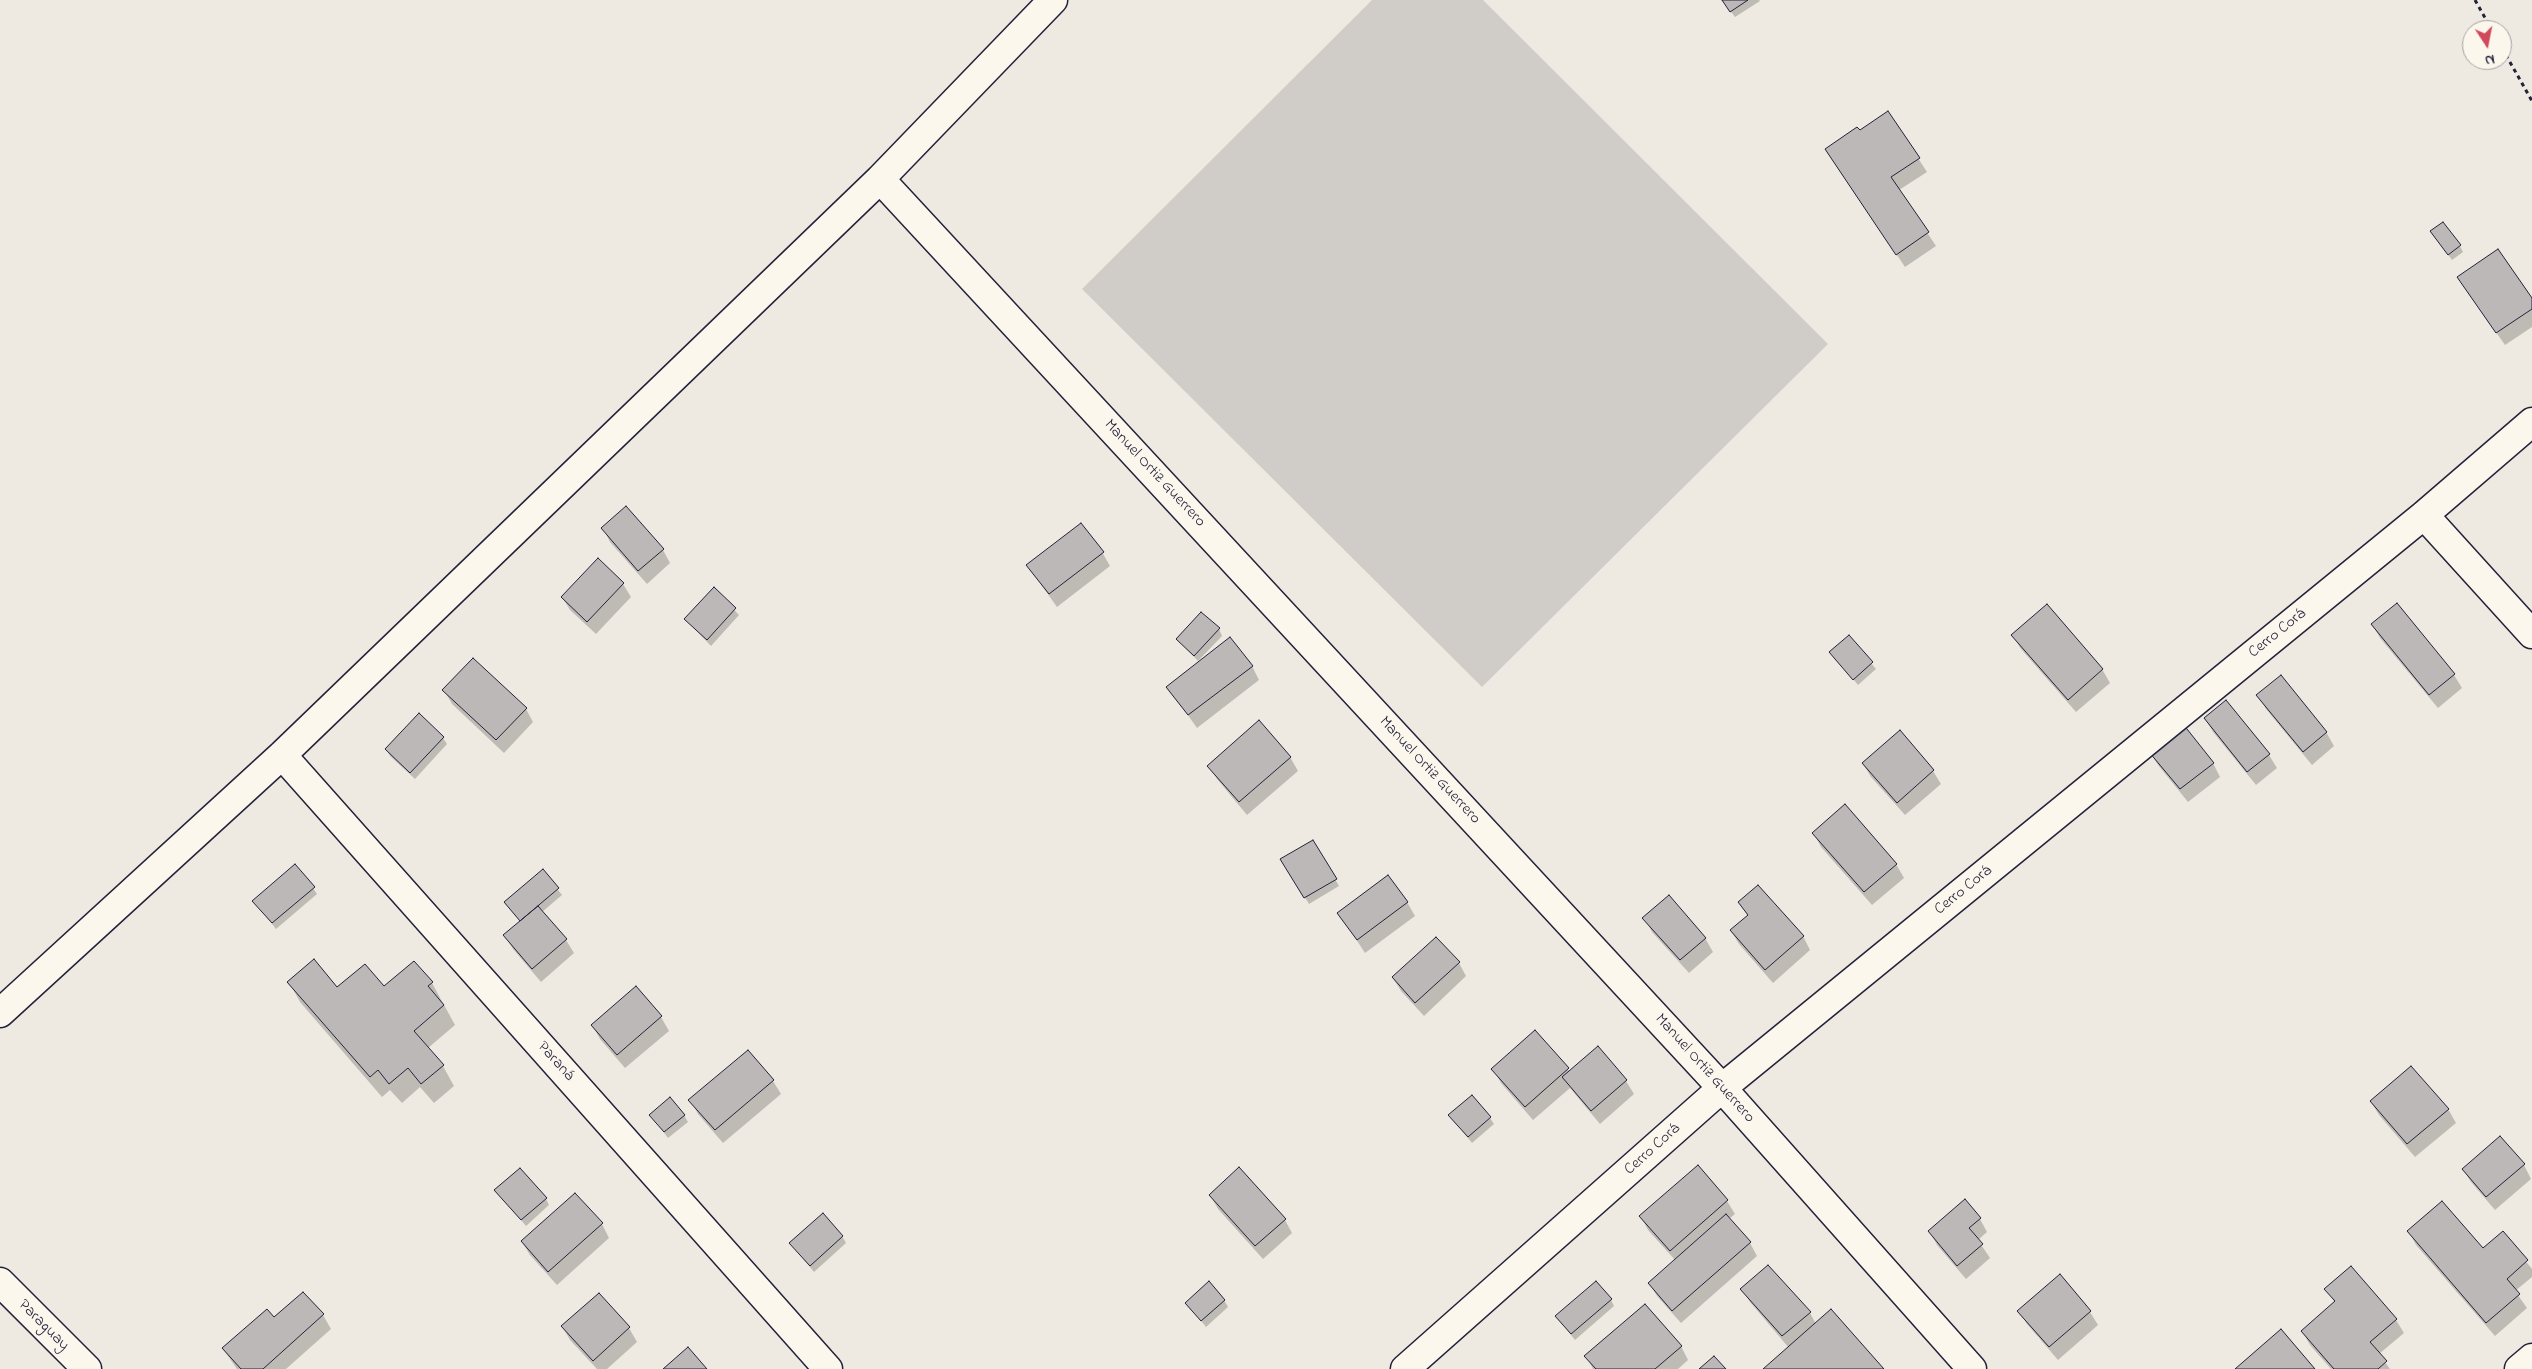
<!DOCTYPE html>
<html>
<head>
<meta charset="utf-8">
<style>
	body { margin:0 }
	#map { position:relative; width:2532px; height:1369px; overflow:hidden; background:#eeeae2; font-family:"Indie Flower",sans-serif }
	canvas { display:block }
	.north { position:absolute; left:2462px; top:20px; width:50px; height:50px; box-sizing:border-box; background:#fbf7ec; border:1px solid #a4a2a5; border-radius:50%; rotate:169deg; font-size:14px; font-weight:700; line-height:20px; text-align:center; color:#22223b }
	.north::after { content:''; display:block; margin:auto; width:18px; height:22px; background:#d1495b; clip-path:polygon(50% 0,100% 100%,50% 72%,0 100%) }
</style>
</head>
<body>
<div id="map">
<canvas width="2532" height="1369"></canvas>
<div class="north">N</div>
</div>
<script>
const context = document.querySelector('canvas').getContext('2d');
context.lineJoin = 'round';
function fillPath(path, color) { context.fillStyle = color; context.fill(path, 'evenodd'); }
const toPath = rows => new Path2D(rows.map(r => 'M' + r).join(''));
function stroke(path, color, width, dash) { context.strokeStyle = color; context.lineWidth = width; context.lineCap = dash ? 'butt' : 'round'; context.setLineDash(dash || []); context.stroke(path); }
function label(font, color, halo, rows, align = 'center') {
  context.font = font + ' "Indie Flower",sans-serif'; context.lineWidth = 4; context.setLineDash([]); context.textBaseline = 'middle'; context.strokeStyle = halo; context.fillStyle = color; for (const [text, x, y, turn = 0] of rows) {
    context.save(); context.translate(x, y); context.rotate((+turn || 0) * Math.PI / 180); context.textAlign = isNaN(turn) ? turn : align; if (halo) context.strokeText(text, 0, 0); context.fillText(text, 0, 0); context.restore();
  }
}
const green = toPath([
	[1372,0,1483,0,1828,344,1482,687,1082,289]
]);
const shadow = toPath([
	[1722,0,1759,0,1760,1,1735,17],
	[1888,112,1927,172,1899,190,1936,246,1905,267,1826,149,1859,132],
	[2432,232,2460,246,2463,252,2452,260],
	[2467,291,2532,300,2532,327,2505,345],
	[603,528,663,550,670,563,647,584,610,542],
	[1102,552,1110,566,1057,607,1028,566],
	[598,560,623,584,631,597,596,634,570,610,562,597],
	[714,589,739,615,711,646,685,619],
	[2397,605,2454,675,2462,688,2438,708,2380,638,2372,624],
	[1219,629,1222,636,1198,661,1177,639],
	[2013,636,2102,669,2110,683,2076,712,2021,649],
	[1849,637,1876,669,1858,685,1831,652],
	[1252,666,1259,680,1197,728,1168,687],
	[444,690,526,709,533,722,504,753,452,704],
	[2258,696,2326,732,2334,746,2312,765,2266,709],
	[2226,702,2269,755,2277,768,2256,785,2213,732,2205,718],
	[1899,731,1933,771,1941,784,1905,815,1871,777,1863,764],
	[443,738,447,744,415,779,390,756,386,749],
	[2150,752,2213,763,2220,777,2188,802,2158,765],
	[1290,757,1298,771,1247,815,1217,779,1209,766],
	[1814,834,1896,864,1904,878,1872,905,1821,847],
	[1313,841,1339,886,1309,904,1282,860],
	[543,871,562,895,542,912,566,940,574,953,541,982,513,949,505,936,521,922,506,903],
	[313,888,317,894,276,929,254,901],
	[1407,902,1415,916,1365,953,1339,913],
	[1740,902,1803,936,1810,950,1773,983,1739,944,1731,931,1748,917],
	[1644,918,1705,938,1713,952,1689,973,1652,932],
	[1459,963,1466,976,1424,1016,1401,991,1393,978],
	[289,982,337,989,384,988,432,983,455,1025,428,1048,443,1066,454,1086,434,1103,420,1087,402,1103,390,1090,382,1097,300,1002],
	[636,988,661,1017,669,1031,625,1068,600,1039,592,1025],
	[1535,1032,1570,1072,1626,1081,1634,1094,1600,1124,1570,1088,1533,1120,1501,1083,1493,1069],
	[773,1081,781,1094,723,1143,698,1114,690,1100],
	[2371,1102,2448,1109,2456,1123,2415,1157,2379,1115],
	[651,1115,684,1115,688,1122,668,1138],
	[1450,1116,1490,1118,1494,1124,1472,1143],
	[2500,1137,2524,1165,2531,1179,2495,1210,2471,1182,2463,1169],
	[496,1190,546,1199,549,1205,526,1226],
	[1210,1195,1285,1220,1292,1233,1263,1259,1218,1209],
	[1727,1201,1735,1214,1729,1219,1750,1243,1757,1256,1681,1323,1657,1296,1649,1283,1675,1260,1648,1230,1641,1217],
	[1980,1219,1987,1232,1978,1240,1990,1258,1966,1279,1937,1245,1930,1232],
	[602,1224,609,1238,557,1285,530,1255,522,1242],
	[2409,1231,2483,1250,2503,1233,2532,1269,2532,1277,2515,1291,2527,1308,2495,1336,2416,1245],
	[842,1236,846,1243,814,1272,791,1244],
	[1742,1289,1810,1313,1816,1324,1882,1369,1765,1369,1789,1348,1750,1302],
	[2326,1289,2396,1320,2404,1333,2379,1354,2390,1369,2331,1369,2310,1345,2302,1331,2335,1303],
	[303,1293,323,1315,331,1329,286,1369,237,1369,223,1349,274,1319],
	[599,1294,629,1328,637,1342,607,1369,597,1369,570,1340,562,1326],
	[1224,1300,1228,1307,1206,1327,1187,1303],
	[1611,1300,1614,1306,1575,1340,1556,1316],
	[2019,1311,2090,1312,2098,1325,2058,1360,2027,1324],
	[1681,1346,1688,1360,1678,1369,1593,1369,1586,1356]
]);
const building = toPath([
	[1722,0,1748,0,1730,12,1722,0],
	[1888,111,1920,158,1891,177,1929,232,1896,255,1825,149,1857,127,1860,130,1888,111],
	[2443,222,2461,245,2448,255,2430,231,2443,222],
	[2498,249,2532,298,2532,309,2496,333,2457,277,2498,249],
	[626,506,664,549,638,571,601,528,626,506],
	[1081,523,1104,552,1049,594,1026,565,1081,523],
	[598,558,624,583,587,622,561,597,598,558],
	[714,587,736,608,707,640,684,619,714,587],
	[2397,603,2455,674,2429,695,2371,624,2397,603],
	[2047,604,2103,669,2068,700,2011,635,2047,604],
	[1201,612,1220,628,1194,656,1176,639,1201,612],
	[1849,635,1873,662,1853,680,1829,652,1849,635],
	[1230,637,1253,666,1188,715,1166,687,1230,637],
	[473,658,527,708,496,740,442,690,473,658],
	[2281,675,2327,732,2303,752,2256,695,2281,675],
	[2226,700,2270,754,2247,772,2204,718,2226,700],
	[419,713,444,737,410,773,385,749,419,713],
	[1259,720,1291,757,1239,802,1207,766,1259,720],
	[2183,724,2214,763,2180,789,2149,752,2183,724],
	[1900,730,1934,770,1897,803,1862,763,1900,730],
	[1845,804,1897,864,1864,892,1812,833,1845,804],
	[1313,840,1337,879,1304,898,1280,859,1313,840],
	[295,864,315,887,272,923,252,901,295,864],
	[543,869,559,888,520,921,504,902,543,869],
	[1388,875,1408,902,1357,940,1337,913,1388,875],
	[1758,885,1804,936,1765,970,1730,930,1748,915,1738,902,1758,885],
	[1669,895,1706,938,1680,960,1642,918,1669,895],
	[538,906,567,939,532,969,503,935,538,906],
	[1436,937,1460,962,1415,1003,1392,977,1436,937],
	[314,959,337,987,365,964,384,986,414,961,433,982,428,986,444,1005,414,1031,444,1065,421,1084,408,1068,389,1084,378,1070,370,1077,287,982,314,959],
	[636,986,662,1016,617,1055,591,1025,636,986],
	[1535,1030,1569,1068,1525,1107,1491,1069,1535,1030],
	[1598,1046,1627,1080,1591,1111,1562,1077,1598,1046],
	[748,1050,774,1080,715,1130,688,1100,748,1050],
	[2411,1066,2449,1109,2407,1144,2370,1101,2411,1066],
	[1472,1095,1491,1117,1468,1137,1448,1115,1472,1095],
	[670,1097,685,1115,664,1132,649,1115,670,1097],
	[2500,1136,2525,1164,2486,1197,2462,1169,2500,1136],
	[1698,1165,1728,1200,1670,1251,1639,1216,1698,1165],
	[1239,1167,1286,1219,1255,1246,1209,1195,1239,1167],
	[520,1168,547,1198,521,1220,494,1190,520,1168],
	[575,1193,603,1223,548,1272,521,1241,575,1193],
	[1965,1199,1981,1218,1969,1228,1983,1244,1957,1266,1928,1231,1965,1199],
	[2442,1201,2483,1248,2503,1231,2528,1260,2507,1279,2520,1294,2486,1323,2407,1231,2442,1201],
	[823,1213,843,1236,810,1266,789,1243,823,1213],
	[1726,1214,1751,1242,1672,1311,1648,1283,1726,1214],
	[1768,1265,1811,1312,1782,1336,1740,1289,1768,1265],
	[2351,1266,2397,1319,2370,1342,2387,1361,2378,1369,2334,1369,2301,1331,2335,1301,2324,1289,2351,1266],
	[2060,1274,2091,1311,2049,1347,2017,1311,2060,1274],
	[1209,1281,1225,1300,1201,1321,1185,1303,1209,1281],
	[1596,1281,1612,1299,1571,1334,1555,1316,1596,1281],
	[303,1292,324,1314,263,1369,241,1369,222,1348,267,1309,274,1317,303,1292],
	[599,1293,630,1327,593,1361,561,1326,599,1293],
	[1645,1304,1682,1346,1655,1369,1596,1369,1584,1356,1645,1304],
	[1831,1309,1884,1369,1763,1369,1831,1309],
	[2281,1329,2315,1369,2235,1369,2281,1329],
	[688,1347,707,1369,663,1369,688,1347],
	[1714,1356,1726,1369,1699,1369,1714,1356]
]);
const path = toPath([
	[2475,0,2492,30],
	[2502,48,2532,101]
]);
const street = toPath([
	[880,179,1722,1088,1972,1369],
	[2424,515,2532,634],
	[282,755,828,1369],
	[0,1013,282,755,880,179,1053,0],
	[0,1282,87,1369],
	[1405,1369,1722,1088,2424,515,2532,422],
	[2519,1369,2532,1358]
]);
const streetNames = [
	["Manuel Ortiz Guerrero",1154,474,47],
	["Cerro Corá",2278,634,-39],
	["Manuel Ortiz Guerrero",1429,771,47],
	["Cerro Corá",1964,891,-39],
	["Paraná",555,1062,48],
	["Manuel Ortiz Guerrero",1704,1069,48],
	["Cerro Corá",1653,1150,-42],
	["Paraguay",43,1326,45]
];
fillPath(green, '#d0cdc9');
fillPath(shadow, '#0003');
fillPath(building, '#bcb8b8');
stroke(building, '#22223b', 1);
stroke(street, '#22223b', 31);
stroke(path, '#22223b', 3, [4, 4]);
stroke(street, '#fbf7ec', 28);
label('16px', '#22223b', '#fbf7ec', streetNames);
</script>
</body>
</html>
